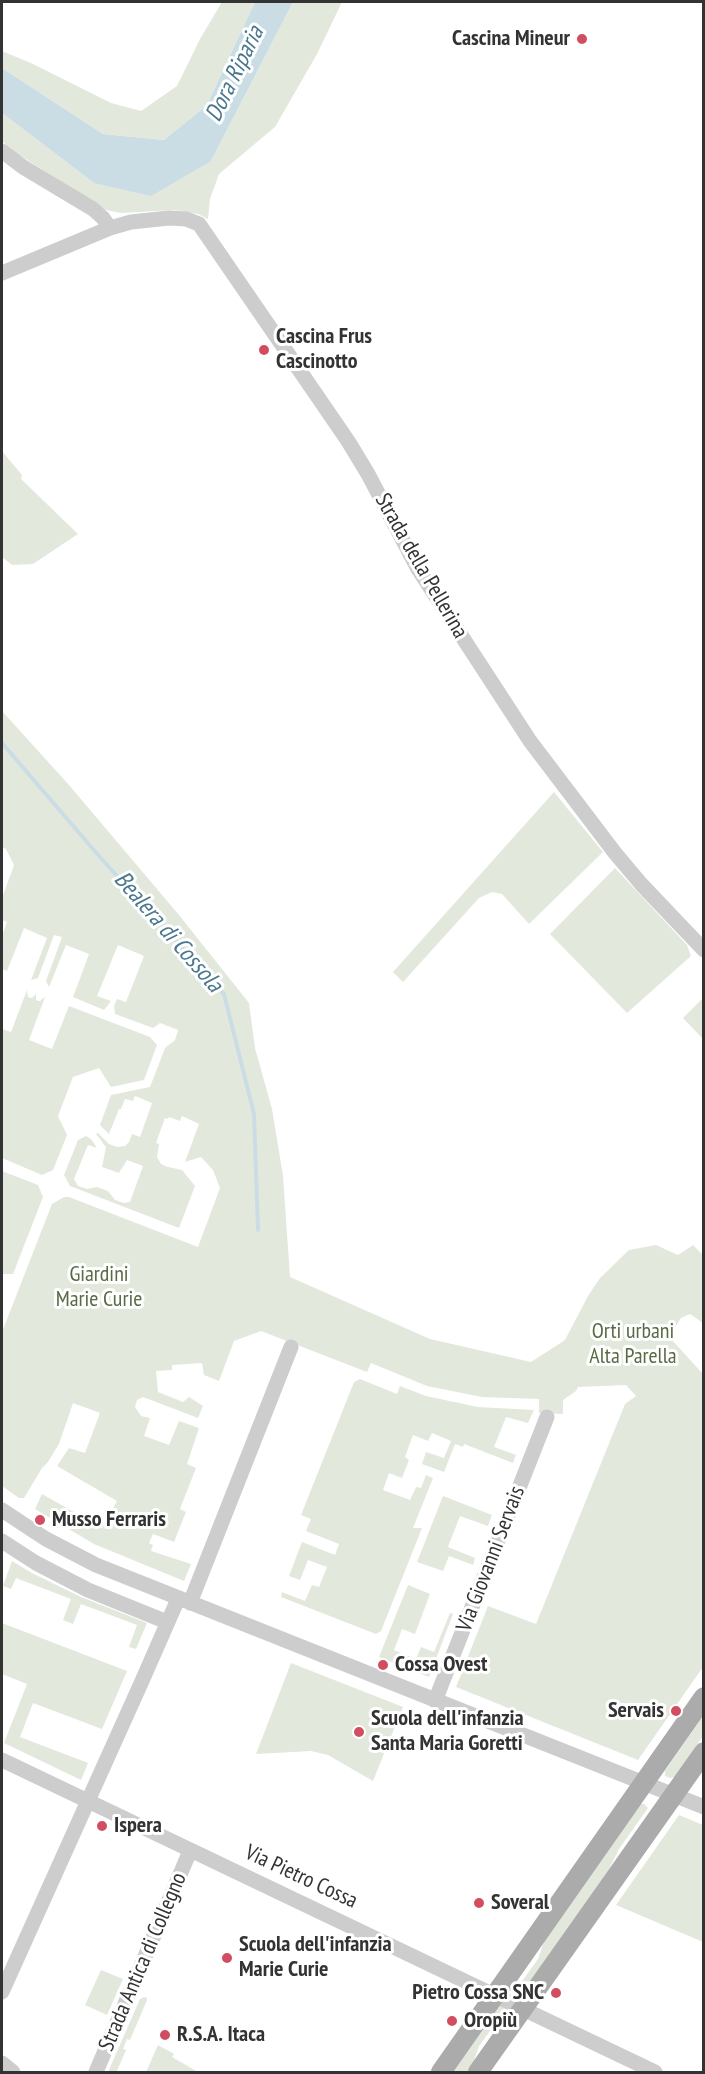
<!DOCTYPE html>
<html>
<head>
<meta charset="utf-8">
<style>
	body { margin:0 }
	#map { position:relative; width:705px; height:2074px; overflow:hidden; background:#fff; font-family:"PT Sans Narrow",sans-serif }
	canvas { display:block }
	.frame { position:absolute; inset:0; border:3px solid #333; pointer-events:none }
</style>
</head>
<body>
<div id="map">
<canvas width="705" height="2074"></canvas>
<div class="frame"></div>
</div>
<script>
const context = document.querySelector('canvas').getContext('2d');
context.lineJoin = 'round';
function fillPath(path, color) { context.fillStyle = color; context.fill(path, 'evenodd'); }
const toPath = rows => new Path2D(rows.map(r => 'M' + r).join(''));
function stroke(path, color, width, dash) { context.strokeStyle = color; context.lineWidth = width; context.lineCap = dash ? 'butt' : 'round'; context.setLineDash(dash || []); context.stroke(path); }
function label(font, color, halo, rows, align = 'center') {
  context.font = font + ' "PT Sans Narrow",sans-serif'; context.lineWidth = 6; context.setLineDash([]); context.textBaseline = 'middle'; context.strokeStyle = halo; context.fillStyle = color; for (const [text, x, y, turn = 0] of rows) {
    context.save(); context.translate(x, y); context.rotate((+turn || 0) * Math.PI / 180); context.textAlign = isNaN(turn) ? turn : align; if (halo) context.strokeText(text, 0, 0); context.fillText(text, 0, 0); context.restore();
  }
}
const green = toPath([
	[222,2,255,2,207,105,164,140,103,134,2,68,2,51,31,63,111,103,141,111,177,86,200,39],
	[293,2,342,2,317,54,275,127,219,174,210,199,208,219,198,214,174,210,121,213,106,210,13,151,2,141,2,113,94,183,211,161],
	[2,451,22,475,21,479,78,534,33,564,12,565,2,557],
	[2,711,69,785,179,915,249,1003,255,1048,272,1109,283,1176,290,1277,430,1339,531,1362,565,1340,588,1296,600,1278,629,1250,656,1245,678,1255,693,1245,703,1255,703,1323,690,1314,681,1318,671,1334,671,1339,703,1374,703,1667,638,1760,456,1687,488,1606,536,1624,625,1404,636,1396,626,1385,578,1387,576,1391,563,1400,563,1414,539,1413,539,1399,482,1397,427,1386,371,1363,367,1372,261,1331,234,1341,219,1381,204,1375,202,1363,172,1365,172,1370,156,1371,158,1392,183,1402,189,1397,203,1406,198,1418,143,1397,137,1400,135,1407,141,1416,150,1418,144,1436,169,1445,179,1421,199,1428,187,1464,196,1468,180,1509,186,1512,174,1542,153,1534,149,1543,153,1545,151,1551,191,1564,184,1581,94,1544,35,1509,42,1494,102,1528,117,1501,57,1466,69,1448,85,1453,100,1413,73,1403,59,1444,48,1462,42,1468,24,1498,19,1498,2,1486,2,1332,52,1204,64,1197,69,1197,198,1247,220,1188,213,1170,201,1157,185,1162,199,1124,182,1116,180,1121,169,1117,168,1119,165,1118,156,1143,159,1144,157,1157,161,1164,168,1167,182,1170,195,1186,179,1228,70,1186,64,1175,78,1140,86,1136,91,1139,97,1148,88,1145,74,1179,78,1186,87,1189,97,1187,108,1191,115,1200,124,1203,130,1202,143,1166,127,1160,119,1173,102,1167,106,1147,96,1134,98,1133,109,1144,117,1147,125,1146,129,1142,132,1134,140,1137,152,1103,135,1096,133,1101,125,1099,121,1109,119,1109,109,1134,100,1125,111,1095,150,1087,165,1048,175,1040,178,1030,160,1023,153,1028,115,1014,114,1006,117,999,126,1002,144,956,118,945,97,996,111,1001,104,1010,73,997,89,954,66,945,49,987,46,981,62,937,54,935,38,978,31,980,47,938,24,928,7,971,2,969,2,936,7,922,2,920,2,898,14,865,6,849,2,847],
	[554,792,603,852,529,924,502,894,492,892,479,898,403,982,393,972],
	[615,868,687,945,691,956,627,1013,550,934],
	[27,990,28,997,32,998,36,994,36,1000,38,1001,40,1001,45,997,29,1040,52,1049,69,1006,150,1037,157,1045,144,1080,111,1087,99,1068,73,1077,58,1116,67,1135,53,1170,42,1175,2,1158,2,1029,11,1032],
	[703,998,703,1039,683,1018],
	[2,1171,38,1185,43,1197,13,1274,2,1274],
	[360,1379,397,1394,400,1386,426,1396,478,1407,534,1410,528,1423,506,1417,494,1447,516,1455,513,1463,464,1444,463,1447,455,1444,444,1472,422,1464,426,1452,444,1458,451,1441,432,1433,428,1441,413,1435,405,1457,409,1460,402,1478,389,1473,383,1490,410,1500,416,1487,421,1488,426,1475,433,1478,413,1528,422,1528,381,1631,376,1634,281,1597,282,1592,305,1601,312,1585,319,1587,327,1567,308,1560,300,1580,289,1576,302,1542,335,1555,339,1544,306,1531,311,1519,301,1515,354,1382],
	[443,1496,492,1515,488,1526,460,1516,448,1547,475,1558,473,1565,449,1556,443,1571,417,1562],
	[12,1561,32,1573,81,1597,147,1623,136,1649,129,1647,137,1625,81,1604,73,1624,63,1620,71,1599,16,1578,11,1589,3,1586],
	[408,1585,430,1594,415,1634,402,1629,394,1650,416,1659,421,1647,434,1652,450,1613,453,1614,429,1677,379,1657],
	[2,1623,127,1671,102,1729,33,1703,20,1737,88,1763,81,1780,4,1743,27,1684,2,1674],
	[291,1663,403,1707,373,1781,328,1755,311,1751,256,1754],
	[703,1716,703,1736,675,1777,670,1778,665,1776,665,1771],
	[639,1804,644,1804,648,1808,619,1849,609,1869,518,1999,515,1997,515,1991,538,1959,545,1939],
	[679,1815,703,1825,703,1942,616,1905],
	[101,1970,123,1979,107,2015,85,2005],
	[144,1997,147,1998,147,2000,130,2040,127,2039,123,2049,126,2050,117,2071,121,2072,108,2072,140,1999],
	[499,2004,504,2007,504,2012,479,2046,473,2063,467,2072,452,2072],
	[158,2045,174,2054,172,2057,198,2072,146,2072]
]);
const water = toPath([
	[255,2,293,2,211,161,151,196,94,183,2,113,2,68,103,134,164,140,207,105]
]);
const stream = toPath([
	[2,743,99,856,224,994,254,1114,258,1230]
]);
const minor = toPath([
	[2,151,23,167,93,209,103,218,110,228],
	[2,273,110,228,131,222,169,218,186,219,199,224,348,441,368,474,418,569,530,741,615,853,642,885,704,950],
	[2,1510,46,1539,96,1565,704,1807],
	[2,1541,36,1563,88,1590,167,1622],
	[190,1603,291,1347],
	[435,1701,547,1417],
	[2,1760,655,2072],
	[2,1992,142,1681,178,1599],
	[2,2063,13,2072],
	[96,2072,190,1851]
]);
const major = toPath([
	[441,2072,704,1697],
	[478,2072,704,1752]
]);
const markers = [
	[582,39,6,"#d14e61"],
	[264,350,6,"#d14e61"],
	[40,1520,6,"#d14e61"],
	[383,1665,6,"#d14e61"],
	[676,1711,6,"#d14e61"],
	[359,1732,6,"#d14e61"],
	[102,1826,6,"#d14e61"],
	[479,1903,6,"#d14e61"],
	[227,1958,6,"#d14e61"],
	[556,1993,6,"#d14e61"],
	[452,2021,6,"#d14e61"],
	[165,2035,6,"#d14e61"]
];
const poiNames = [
	["Cascina Mineur",570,39,"right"],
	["Cascina Frus",276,337],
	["Cascinotto",276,362],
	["Musso Ferraris",52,1520],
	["Cossa Ovest",395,1665],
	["Servais",664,1711,"right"],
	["Scuola dell'infanzia",371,1719],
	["Santa Maria Goretti",371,1744],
	["Ispera",114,1826],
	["Soveral",491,1903],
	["Scuola dell'infanzia",239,1945],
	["Marie Curie",239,1970],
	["Pietro Cossa SNC",544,1993,"right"],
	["Oropiù",464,2021],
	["R.S.A. Itaca",177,2035]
];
const streetNames = [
	["Strada della Pellerina",421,566,60],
	["Via Giovanni Servais",491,1559,-69],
	["Via Pietro Cossa",301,1877,25],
	["Strada Antica di Collegno",143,1962,-67]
];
const parkNames = [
	["Giardini",99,1275],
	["Marie Curie",99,1300],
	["Orti urbani",633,1332],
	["Alta Parella",633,1357]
];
const waterNames = [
	["Dora Riparia",235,74,-64],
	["Bealera di Cossola",168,932,49]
];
fillPath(green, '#e3e8dd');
fillPath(water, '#cadde4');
stroke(stream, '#cadde4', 4);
stroke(minor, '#cdcdcd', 15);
stroke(major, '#ababab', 20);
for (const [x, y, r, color] of markers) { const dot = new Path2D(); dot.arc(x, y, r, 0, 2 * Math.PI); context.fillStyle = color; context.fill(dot); stroke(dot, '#fff', 2); }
label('bold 22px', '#333', '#fff', poiNames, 'left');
label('22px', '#333', '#fff', streetNames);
label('22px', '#596a45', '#fff', parkNames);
label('italic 24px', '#4a778c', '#fff', waterNames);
</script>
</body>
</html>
